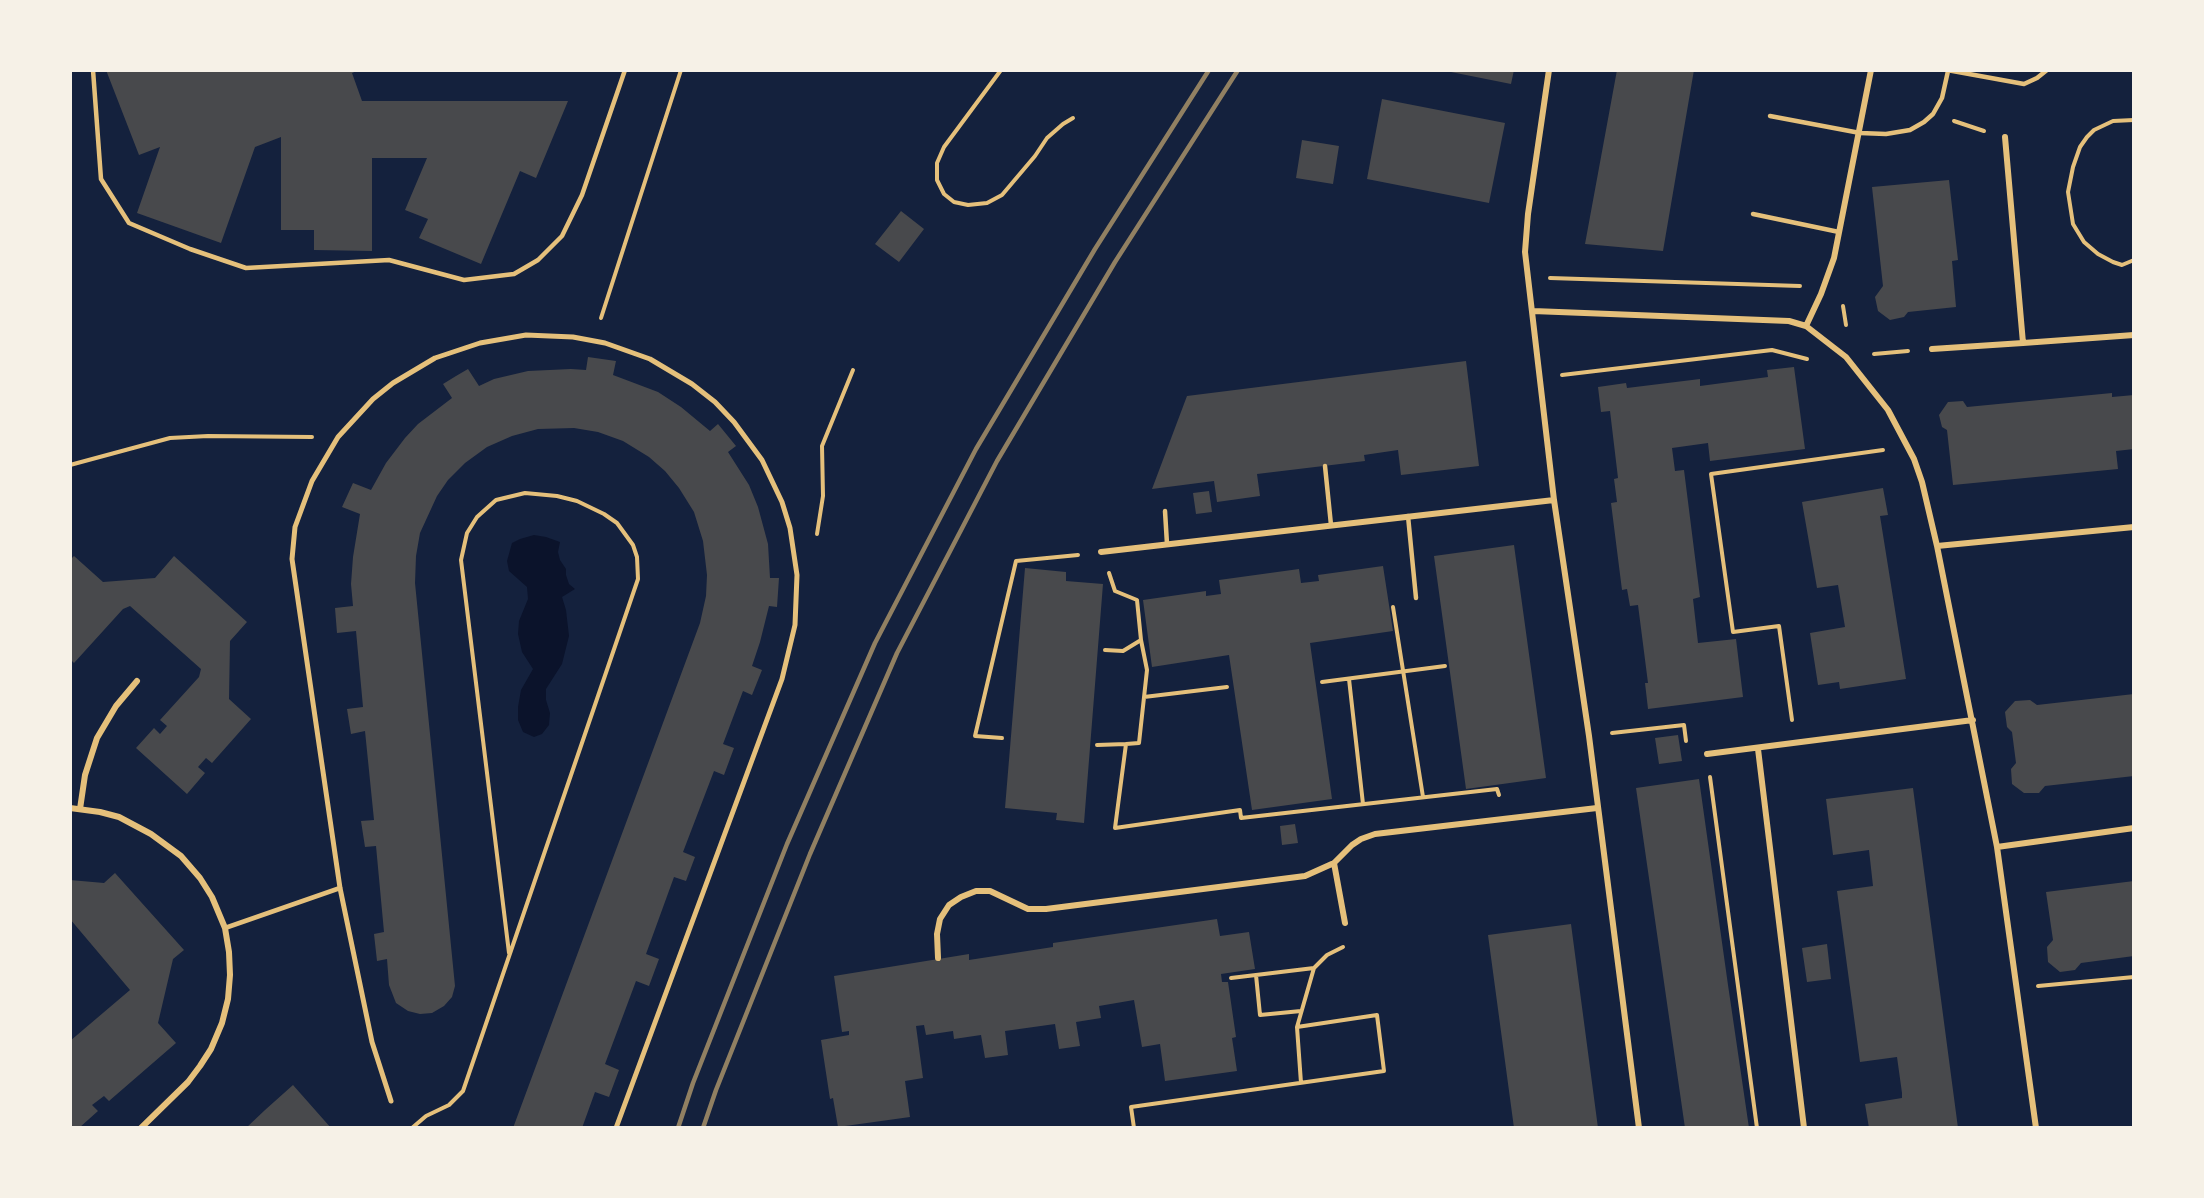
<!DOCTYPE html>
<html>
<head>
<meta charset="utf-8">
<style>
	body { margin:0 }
	#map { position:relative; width:2204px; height:1198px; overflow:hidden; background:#14213d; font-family:"Roboto Serif",serif }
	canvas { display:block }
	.frame { position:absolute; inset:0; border:72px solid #f6f1e7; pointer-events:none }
</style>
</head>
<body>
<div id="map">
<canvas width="2204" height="1198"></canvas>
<div class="frame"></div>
</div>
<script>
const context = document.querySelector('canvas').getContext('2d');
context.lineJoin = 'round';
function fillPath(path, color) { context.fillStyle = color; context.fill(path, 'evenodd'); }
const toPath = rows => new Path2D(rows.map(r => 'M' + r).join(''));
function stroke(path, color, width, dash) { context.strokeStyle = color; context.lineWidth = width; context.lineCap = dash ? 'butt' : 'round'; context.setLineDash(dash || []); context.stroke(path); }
const water = toPath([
	[534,535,546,537,560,542,558,552,560,560,566,569,566,575,569,584,575,589,562,597,566,610,569,636,562,664,546,689,546,700,550,713,549,725,542,734,534,737,523,732,518,720,518,707,521,690,533,669,522,652,518,634,519,621,528,599,527,587,509,571,507,561,512,543,520,539]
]);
const building = toPath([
	[106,70,359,70,352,73,362,101,568,101,536,178,520,171,481,264,419,238,428,219,405,210,427,158,372,158,372,251,314,250,314,230,281,230,281,137,255,147,221,243,137,213,160,147,139,155],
	[1441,70,1514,70,1511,84],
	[1617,70,1694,70,1663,251,1585,244],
	[1382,99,1505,123,1489,203,1367,179],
	[1302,140,1339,146,1333,184,1296,178],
	[1949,180,1958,260,1952,261,1956,307,1908,312,1904,317,1890,320,1878,311,1875,297,1883,286,1872,187],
	[901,211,924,229,899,262,875,244],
	[588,357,616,361,613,375,658,392,681,407,710,431,718,424,736,446,728,452,749,485,758,507,768,544,770,578,779,578,777,607,769,606,760,642,752,666,762,670,752,695,743,691,723,744,734,748,724,775,714,771,683,852,695,857,686,881,674,877,646,954,659,959,649,986,636,981,605,1064,619,1070,609,1097,595,1092,582,1128,513,1128,700,623,706,596,707,575,703,541,694,512,679,488,665,471,649,457,623,441,598,432,574,428,538,429,512,436,487,447,465,463,448,480,437,496,420,533,416,556,415,583,455,986,452,997,444,1006,432,1013,420,1014,408,1011,396,1003,389,985,387,959,377,961,374,934,384,932,376,846,365,847,361,821,374,820,365,731,351,734,347,709,363,707,356,631,337,633,335,608,353,606,351,584,353,557,360,514,342,507,353,483,371,490,386,463,405,438,418,424,452,398,443,384,456,376,468,369,479,386,494,379,528,371,571,369,586,370],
	[1466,361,1479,466,1401,475,1398,450,1364,455,1365,461,1257,474,1260,496,1217,502,1214,481,1152,489,1187,396],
	[1794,367,1805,449,1710,461,1708,443,1672,448,1675,471,1684,470,1700,597,1693,599,1698,643,1736,639,1743,697,1648,709,1645,683,1648,683,1638,605,1630,606,1627,589,1622,590,1611,503,1617,502,1614,479,1618,478,1610,411,1601,412,1598,387,1626,383,1627,388,1700,379,1700,386,1768,377,1767,370],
	[2112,393,2112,397,2134,395,2134,449,2116,451,2118,469,1953,485,1947,430,1942,427,1939,415,1948,402,1963,401,1967,407],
	[1883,488,1888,515,1880,516,1906,679,1840,689,1839,682,1818,685,1810,633,1845,627,1838,585,1817,588,1802,502],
	[1209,491,1212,512,1196,514,1193,493],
	[1514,545,1546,778,1466,789,1434,556],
	[74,556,103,582,155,578,174,556,247,622,230,641,229,699,251,719,212,763,206,758,198,767,205,773,187,794,136,748,154,728,160,734,167,726,160,720,199,677,201,669,130,606,123,609,74,663,70,659,70,560],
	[1383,566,1393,631,1310,643,1332,799,1252,810,1229,655,1152,667,1143,600,1206,591,1206,596,1221,594,1219,580,1299,569,1301,583,1319,581,1318,575],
	[1025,568,1066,572,1066,581,1103,584,1084,823,1056,820,1057,813,1005,808],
	[2134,694,2134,776,2045,786,2039,793,2024,793,2012,784,2011,769,2016,763,2012,732,2007,727,2005,712,2015,701,2030,700,2037,705],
	[1678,735,1682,761,1659,764,1655,738],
	[1699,779,1728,985,1749,1128,1685,1128,1636,788],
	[1913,788,1958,1128,1869,1128,1865,1104,1902,1098,1902,1093,1897,1057,1860,1062,1837,891,1873,886,1869,850,1833,855,1826,799],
	[1295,824,1298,843,1282,845,1280,826],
	[115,873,184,950,173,959,158,1023,176,1043,109,1101,104,1096,92,1105,98,1111,79,1128,70,1128,70,1041,130,990,70,919,70,880,104,883],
	[2134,881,2134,956,2081,963,2075,970,2060,972,2048,962,2047,947,2053,940,2046,892],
	[1217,919,1220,936,1249,932,1255,969,1221,974,1222,982,1228,982,1236,1037,1232,1038,1237,1071,1165,1081,1160,1044,1142,1047,1134,1000,1099,1006,1101,1018,1076,1022,1080,1046,1059,1049,1055,1024,1005,1031,1008,1055,985,1058,981,1035,954,1039,953,1031,926,1035,924,1025,916,1026,923,1078,905,1081,910,1117,838,1127,833,1098,830,1099,821,1040,849,1035,849,1031,842,1032,834,976,969,954,969,960,1053,947,1053,943],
	[1571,924,1598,1128,1514,1128,1488,935],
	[1827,944,1831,979,1807,982,1802,948],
	[293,1085,331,1128,246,1128,265,1110]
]);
const path = toPath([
	[1001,70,944,147,937,163,937,180,944,194,954,202,968,205,987,203,1002,195,1035,156,1047,138,1063,124,1073,118],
	[2134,120,2113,121,2094,130,2087,137,2080,147,2073,167,2068,192,2073,224,2084,242,2098,254,2113,262,2122,265,2134,260],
	[1954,121,1984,131],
	[1550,278,1800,286],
	[1843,306,1846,325],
	[601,318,681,70],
	[1874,354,1908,351],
	[1562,375,1772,350,1807,359],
	[70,465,170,438,208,436,312,437],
	[817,534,823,496,822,446,853,370],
	[1109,573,1115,591,1137,600,1141,640],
	[1393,607,1423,797],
	[1105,650,1123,651,1141,640,1147,670,1139,743,1126,744,1115,828,1240,810,1241,818,1497,789,1499,795],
	[1349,679,1363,804],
	[1322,682,1445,666],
	[1144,697,1227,687],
	[1792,720,1779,626,1733,632,1711,474,1883,450],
	[1612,733,1684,725,1686,741],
	[1002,738,975,736,1016,561,1078,555],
	[1097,745,1126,744],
	[1710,777,1757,1128],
	[1256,975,1260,1015,1301,1011],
	[1231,978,1314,968],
	[2038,986,2134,977],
	[1297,1027,1301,1083],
	[412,1128,426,1116,449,1105,463,1091,638,579,637,557,633,545,617,523,604,514,577,501,557,496,525,493,496,500,477,517,467,533,461,560,509,953],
	[1134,1128,1131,1107,1384,1071,1377,1015,1297,1027,1314,968,1327,955,1343,947]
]);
const service = toPath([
	[93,70,101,179,129,223,190,249,246,268,389,260,464,280,514,274,538,260,562,236,582,195,625,70],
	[1947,70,2024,84,2037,78,2047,70],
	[1770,116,1860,133,1886,134,1910,130,1924,122,1933,114,1942,98,1948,71],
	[1753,214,1839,232],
	[1325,466,1331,525],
	[1165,511,1167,544],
	[1408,516,1416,598],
	[225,928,340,888]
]);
const pedestrian = toPath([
	[391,1101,372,1042,340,888,292,559,295,527,312,481,338,437,373,399,393,383,435,358,480,343,526,335,573,337,605,343,650,359,692,384,715,402,734,422,762,460,782,502,790,528,797,575,795,625,782,679,616,1128]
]);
const minor = toPath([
	[1549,70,1528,214,1525,252,1554,500,1589,736,1639,1128],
	[2005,137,2023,343,2134,335],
	[1533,311,1789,321,1806,326,1846,357,1888,410,1914,459,1922,482,1937,546,1997,847,2036,1128],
	[1806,326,1821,294,1834,258,1871,70],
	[1932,349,2023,343],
	[1937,546,2134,527],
	[1101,552,1554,500],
	[1758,749,1804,1128],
	[1707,754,1973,720],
	[70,808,100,812,119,817,151,834,181,856,200,878,212,897,225,928,229,952,230,975,228,999,222,1023,211,1049,200,1066,188,1082,141,1128],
	[80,809,85,775,97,738,116,706,137,681],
	[1997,847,2134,828],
	[1334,863,1345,923],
	[938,958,937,934,940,919,949,905,961,897,976,891,990,891,1028,909,1046,909,1305,876,1334,863,1352,845,1361,839,1375,834,1597,808]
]);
const rail = toPath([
	[678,1128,693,1083,787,844,875,643,976,449,1095,249,1209,70],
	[703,1128,716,1090,810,854,897,653,997,461,1115,262,1238,70]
]);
fillPath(water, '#0b132b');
fillPath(building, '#48494c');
stroke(path, '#e5c07b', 4);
stroke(service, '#e5c07b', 4.5);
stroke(pedestrian, '#e5c07b', 5);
stroke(minor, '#e5c07b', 6);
stroke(rail, '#918062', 4.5);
</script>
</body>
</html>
